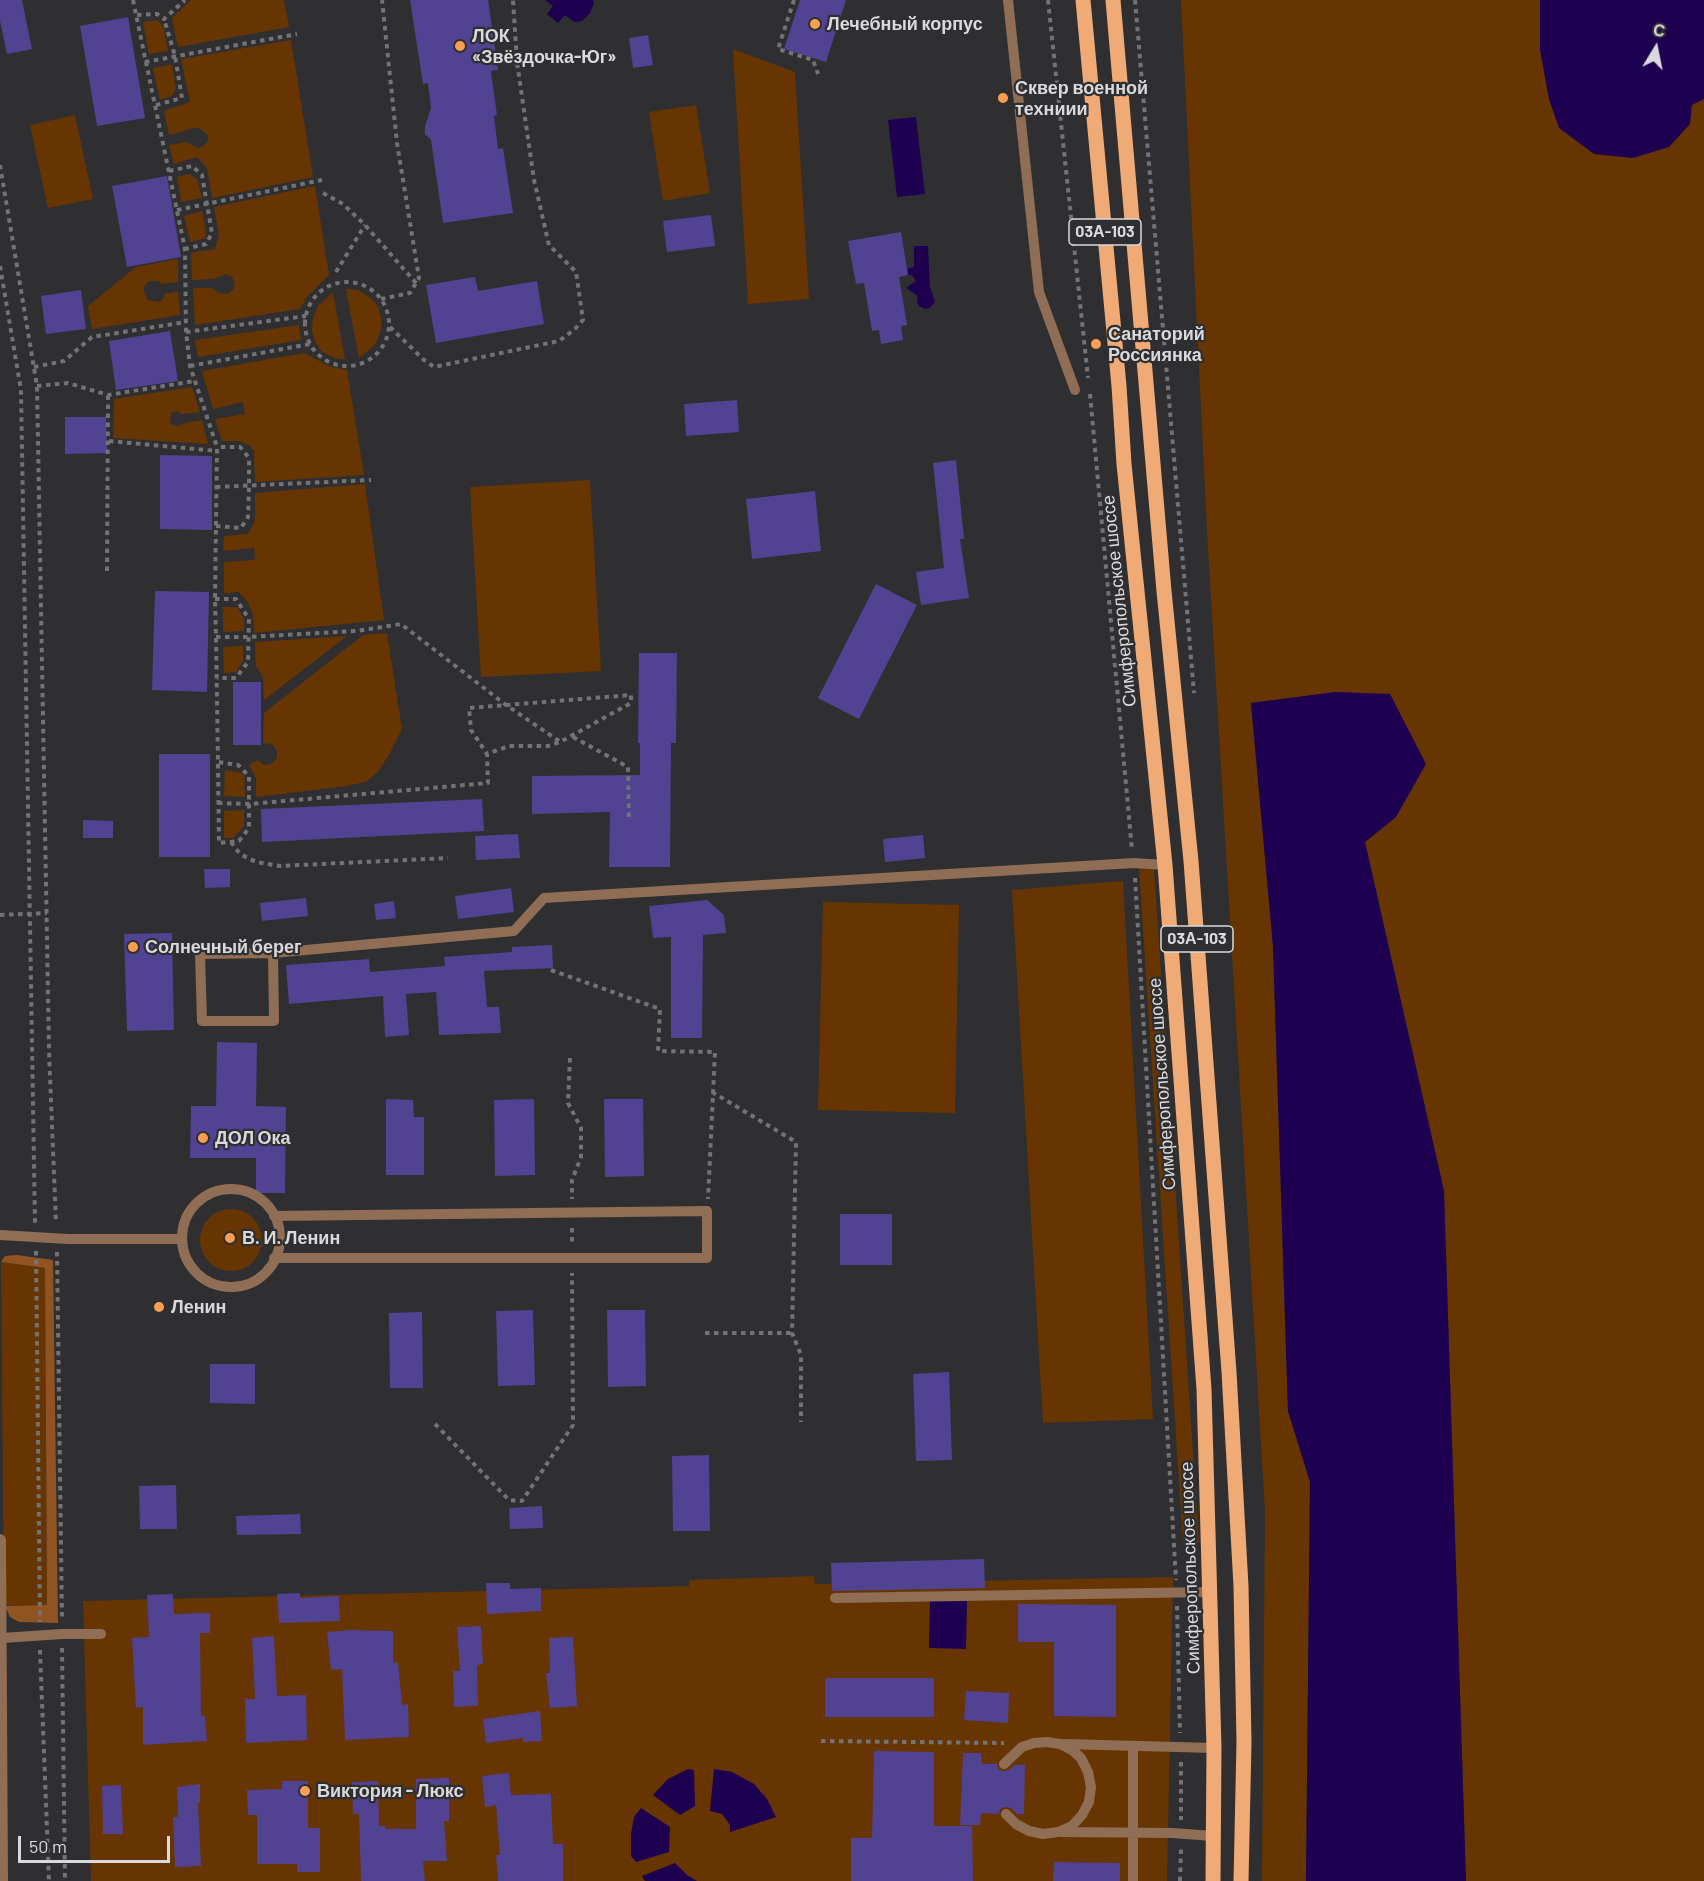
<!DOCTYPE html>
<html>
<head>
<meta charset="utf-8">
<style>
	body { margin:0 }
	#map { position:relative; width:1704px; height:1881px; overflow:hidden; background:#2f2f32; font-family:Barlow,sans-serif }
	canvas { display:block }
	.north { position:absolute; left:1626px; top:18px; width:60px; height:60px; -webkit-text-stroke:4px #2f2f32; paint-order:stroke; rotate:10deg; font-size:16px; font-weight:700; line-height:24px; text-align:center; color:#dadadc }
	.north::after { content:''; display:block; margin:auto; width:21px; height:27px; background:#dadadc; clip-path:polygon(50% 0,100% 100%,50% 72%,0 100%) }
	.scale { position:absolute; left:18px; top:1836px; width:152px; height:27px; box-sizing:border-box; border:3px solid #dadadc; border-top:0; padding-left:8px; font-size:18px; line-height:21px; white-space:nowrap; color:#dadadc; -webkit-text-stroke:4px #2f2f32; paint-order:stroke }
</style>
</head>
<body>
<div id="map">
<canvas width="1704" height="1881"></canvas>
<div class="north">С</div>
<div class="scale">50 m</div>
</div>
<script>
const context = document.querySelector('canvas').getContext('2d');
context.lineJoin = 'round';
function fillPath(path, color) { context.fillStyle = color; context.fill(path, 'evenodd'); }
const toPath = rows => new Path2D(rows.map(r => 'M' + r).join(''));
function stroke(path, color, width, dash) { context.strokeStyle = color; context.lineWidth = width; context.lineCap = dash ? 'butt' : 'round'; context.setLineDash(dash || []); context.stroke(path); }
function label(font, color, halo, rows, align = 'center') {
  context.font = font + ' Barlow,sans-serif'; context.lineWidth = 4.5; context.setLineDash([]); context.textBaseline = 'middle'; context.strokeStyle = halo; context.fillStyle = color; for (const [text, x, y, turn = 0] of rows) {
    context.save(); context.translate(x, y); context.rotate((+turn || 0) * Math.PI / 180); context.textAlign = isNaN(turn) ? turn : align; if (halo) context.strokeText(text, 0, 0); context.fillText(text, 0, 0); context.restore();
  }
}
const green = toPath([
	[191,0,284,0,289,27,178,47,172,18],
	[1181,0,1704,0,1704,1881,1466,1881,1444,1191,1365,842,1396,817,1336,692,1251,703,1273,946,1288,1411,1310,1482,1306,1881,1262,1881,1265,1512,1207,530],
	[157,20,163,26,168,51,149,54,143,22],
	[291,40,313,177,212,198,207,168,197,157,174,164,169,145,187,142,198,148,204,146,208,141,208,135,199,128,194,128,169,135,164,111,190,102,181,59],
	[733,49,795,72,809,299,748,304],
	[172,64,176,88,172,96,160,100,153,68],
	[696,105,710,193,663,201,649,112],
	[75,115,93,199,48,208,30,125],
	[190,174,197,179,202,198,181,202,177,177],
	[315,186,329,275,307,297,300,309,195,325,193,288,212,288,219,293,227,294,233,290,235,283,232,277,226,274,214,279,192,280,191,253,215,249,219,235,214,207],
	[202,211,206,231,205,238,190,242,184,216],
	[178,259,178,282,162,284,158,281,149,281,144,287,144,293,148,300,159,302,163,299,165,294,178,291,180,315,92,329,88,306,136,267],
	[346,289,358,290,371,298,377,305,382,320,380,334,374,346,359,358],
	[333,292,345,360,334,358,321,351,315,341,312,330,313,318,318,306],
	[299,325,301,340,198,357,195,340],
	[304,353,329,366,347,370,364,475,255,482,254,451,249,445,239,441,222,441,215,419,245,414,243,402,213,409,202,371],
	[192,387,200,412,182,414,177,411,171,413,170,422,173,425,179,426,184,423,202,420,208,444,113,438,114,399],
	[590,480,601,671,481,677,470,487],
	[365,484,384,620,254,633,253,614,247,601,239,592,224,593,224,562,255,560,254,548,223,551,224,536,248,534,255,521,255,493],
	[223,607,237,607,244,619,244,631,223,632],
	[387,633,402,729,389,755,377,773,365,782,347,786,256,797,256,778,249,765,258,760,263,765,271,764,277,758,277,751,272,744,263,743,264,713,363,635],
	[347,636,264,700,263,677,256,666,255,642],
	[243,646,243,661,236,672,224,673,223,647],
	[225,770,239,772,244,775,245,797,224,796],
	[244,810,244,826,233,838,224,838,224,811],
	[1139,868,1154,868,1199,1543,1183,1543],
	[1123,881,1153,1419,1043,1423,1012,890],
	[823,902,959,905,955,1113,818,1110],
	'200 1240a31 31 0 1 1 62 0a31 31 0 1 1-62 0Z',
	[1,1262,45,1268,47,1606,4,1605],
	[814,1576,815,1584,1173,1577,1167,1881,91,1881,83,1601,689,1586,689,1580]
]);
const forest = toPath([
	[17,1255,53,1260,58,1623,19,1622,10,1617,5,1606,47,1605,45,1268,1,1262,5,1256]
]);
const water = toPath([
	[545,0,593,0,594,3,590,13,582,21,574,22,565,15,558,23,547,14,553,6],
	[1540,0,1704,0,1704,99,1692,105,1690,124,1669,147,1633,158,1594,154,1559,128,1549,99,1540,50],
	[916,117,925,194,897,197,888,120],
	[914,246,928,246,930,287,935,302,930,308,925,309,919,306,917,302,918,296,906,288,916,281,912,275,908,275,907,269,914,267],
	[1336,692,1390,694,1426,764,1396,817,1365,842,1444,1191,1466,1881,1306,1881,1310,1482,1288,1411,1273,946,1251,703],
	[930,1601,967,1601,966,1649,929,1648],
	[688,1769,694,1770,695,1806,680,1815,653,1795,668,1779],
	[714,1769,732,1772,754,1784,767,1799,776,1817,730,1832,730,1825,722,1814,710,1811],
	[641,1808,670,1827,669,1852,636,1862,631,1856,631,1834,634,1817],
	[675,1863,687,1875,697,1881,645,1881,642,1876]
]);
const building = toPath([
	[0,0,22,0,32,49,7,54,0,21],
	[410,0,488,0,498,70,491,71,497,115,494,116,498,149,503,148,513,213,443,223,431,140,425,134,425,126,431,108,428,83,423,84],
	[800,0,846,0,826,62,784,49],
	[128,17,145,118,97,126,80,26],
	[648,35,653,65,633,68,629,38],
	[167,176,181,257,127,267,112,186],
	[711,215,715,246,667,252,663,221],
	[901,232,908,275,899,277,907,325,901,326,903,340,881,344,879,330,872,331,864,283,856,284,848,241],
	[475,277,478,291,537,281,544,324,436,343,426,285],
	[81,290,86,329,46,334,41,296],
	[170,331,178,381,116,390,109,341],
	[737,400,739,432,686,436,684,404],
	[65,417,106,417,107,453,65,454],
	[160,455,212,456,212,530,160,529],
	[956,460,964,539,960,539,969,598,921,605,916,572,944,568,933,463],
	[815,491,821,551,752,559,746,499],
	[876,584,917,605,859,719,818,698],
	[155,591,209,592,207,692,152,690],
	[639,653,677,653,676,743,671,743,670,867,609,867,610,812,532,814,532,776,640,775,640,743,638,743],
	[233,682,261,682,261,745,233,745],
	[159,754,210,754,210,857,159,857],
	[482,799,484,831,262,842,261,809],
	[83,820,113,821,113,838,83,838],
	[518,834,520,858,476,860,475,836],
	[923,835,925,858,885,862,883,839],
	[204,869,230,869,230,887,205,888],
	[511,888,514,912,458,919,455,896],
	[306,898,308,916,262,921,260,903],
	[707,900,724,915,726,933,703,935,702,1038,671,1038,671,937,653,938,649,906],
	[394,901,396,918,376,920,374,904],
	[172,933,174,1030,127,1031,124,934],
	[552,945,553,968,484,971,487,1007,499,1007,501,1033,439,1035,436,992,406,994,409,1035,385,1037,383,996,289,1004,286,965,369,959,370,972,445,966,444,957,512,952,512,947],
	[217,1042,257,1043,256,1106,286,1107,285,1193,256,1193,256,1158,190,1158,191,1106,216,1106],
	[386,1099,413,1100,414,1117,424,1117,424,1175,386,1175],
	[534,1099,535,1175,495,1176,494,1100],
	[604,1099,643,1099,644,1176,605,1177],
	[840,1214,892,1214,892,1265,840,1265],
	[533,1310,535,1385,498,1386,496,1311],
	[607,1310,645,1310,646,1386,608,1387],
	[422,1312,423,1388,390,1388,389,1313],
	[210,1364,255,1364,255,1404,210,1403],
	[949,1372,952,1460,916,1461,913,1374],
	[709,1455,710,1531,673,1531,672,1456],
	[176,1485,177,1529,140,1529,139,1486],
	[542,1506,543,1528,510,1529,509,1508],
	[300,1514,301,1534,237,1535,236,1516],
	[984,1559,985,1588,832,1591,831,1563],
	[486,1583,510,1583,510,1589,541,1588,541,1611,487,1614],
	[300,1593,300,1598,339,1596,340,1621,279,1623,277,1594],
	[173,1594,174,1614,210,1613,210,1633,200,1633,201,1716,205,1716,207,1741,143,1745,143,1707,136,1708,132,1638,149,1637,147,1595],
	[1018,1604,1116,1605,1116,1717,1054,1716,1054,1642,1018,1642],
	[481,1626,483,1664,477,1665,478,1706,454,1707,453,1671,460,1671,457,1627],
	[351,1630,393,1631,393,1663,398,1662,402,1705,408,1704,409,1737,345,1740,342,1669,331,1670,327,1632],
	[274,1636,277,1696,306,1695,307,1740,246,1743,245,1699,255,1699,252,1638],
	[573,1637,577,1706,550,1708,546,1673,550,1673,549,1638],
	[825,1678,934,1678,934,1717,825,1717],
	[966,1691,1009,1693,1008,1723,964,1720],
	[540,1711,542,1741,523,1742,523,1738,486,1743,483,1719],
	[874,1751,934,1752,934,1826,972,1826,973,1881,851,1881,851,1838,872,1838],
	[963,1753,981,1753,982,1764,997,1764,998,1769,1002,1771,1009,1770,1014,1765,1025,1765,1024,1814,1017,1814,1011,1808,1005,1807,1000,1809,999,1814,981,1813,980,1825,960,1825],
	[509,1773,511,1795,551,1794,553,1844,563,1844,563,1881,498,1881,496,1855,500,1855,496,1805,485,1807,482,1776],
	[449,1778,449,1821,444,1821,447,1861,423,1861,425,1881,361,1881,359,1814,353,1814,352,1782,378,1781,379,1826,385,1826,385,1829,416,1829,416,1779],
	[282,1781,308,1781,308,1828,320,1828,320,1872,297,1872,297,1864,257,1864,257,1815,248,1815,247,1790,282,1789],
	[200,1784,200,1803,198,1803,201,1866,175,1867,173,1817,178,1817,177,1787],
	[121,1785,123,1834,103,1834,102,1786],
	[1054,1862,1120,1863,1120,1881,1053,1881]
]);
const path = toPath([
	[133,0,185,249,186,332,190,366,217,447,215,599,216,637,218,762,219,843,239,841,249,828,249,776,238,765,218,762],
	[794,0,778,49,813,60,818,74],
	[1048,0,1088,378],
	[1135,0,1194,693],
	[137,15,157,14,164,19,185,0],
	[145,62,297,34],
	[156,105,182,98,175,56,164,19],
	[0,165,37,386,49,1051,56,1223],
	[169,171,192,166,202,175,212,233,206,244,185,249],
	[323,193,343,204,365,225,416,283],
	[177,210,322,180],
	[0,266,21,390,35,1223],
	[336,272,365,225],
	'305 324a42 42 0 1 1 84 0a42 42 0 1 1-84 0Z',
	[381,299,410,293,419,278,397,143,382,0],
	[390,327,424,360,434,367,559,341,575,329,583,320,576,272,549,245,534,180,517,62,513,0],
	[186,332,306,316],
	[190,366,310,344],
	[34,367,64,361,92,337,186,322],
	[37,386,68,383,108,395,195,381],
	[1090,394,1132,850],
	[109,441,217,451],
	[216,487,371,480],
	[216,526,241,528,248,517,249,486,249,458,240,447,217,447],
	[107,571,108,395],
	[215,599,236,599,249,619,248,662,236,678,217,678],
	[216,637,249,637,357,631,401,624,506,705,559,741],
	[573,737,628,767,629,821],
	[218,803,250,804,488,783,487,754,509,746,548,746,560,742,631,703,631,695,469,708,471,730,487,754],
	[231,842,240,854,256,862,280,866,448,858],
	[1135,878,1176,1580],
	[0,915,47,913],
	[551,970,660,1009,658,1051,715,1052,708,1199],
	[570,1058,568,1103,581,1128,581,1157,572,1180,572,1199],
	[712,1092,796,1142,792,1333,801,1355,801,1422],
	[572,1228,572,1244],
	[36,1251,40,1622],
	[57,1252,62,1619],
	[705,1333,792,1333],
	[435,1424,509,1500,522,1501,573,1425,572,1273],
	[1177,1606,1180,1733],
	[62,1648,65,1881],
	[40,1650,49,1881],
	[821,1741,1004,1743],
	[1181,1762,1181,1820],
	[1180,1881,1181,1849]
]);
const service = toPath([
	[1008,0,1039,292,1075,390],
	[273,953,200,954,202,1021,274,1021,273,953,514,931,544,898,1134,863,1165,865],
	'182 1238a49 49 0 1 1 98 0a49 49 0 1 1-98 0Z',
	[274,1216,707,1211,707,1258,274,1258],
	[0,1235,68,1239,180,1239],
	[835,1598,1210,1592],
	[2,1638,62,1634,101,1634],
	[1064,1744,1214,1748],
	[1133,1746,1133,1881],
	[1004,1764,1022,1747,1034,1743,1047,1742,1060,1744,1072,1750,1081,1758,1088,1772,1091,1787,1089,1802,1082,1815,1072,1826,1058,1832,1043,1834,1029,1831,1016,1824,1006,1814],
	[1061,1832,1172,1833,1213,1836]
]);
const tertiary = toPath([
	[0,1540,2,1881]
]);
const primary = toPath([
	[1083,0,1119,386,1124,464,1165,865,1204,1389,1214,1748,1213,1881],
	[1113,0,1164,591,1191,861,1229,1372,1241,1586,1244,1742,1241,1881]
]);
const markers = [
	[815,24,6,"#fb9e51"],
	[460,46,6,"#fb9e51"],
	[1003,98,6,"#fb9e51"],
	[1096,344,6,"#fb9e51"],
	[133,947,6,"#fb9e51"],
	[203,1138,6,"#fb9e51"],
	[230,1238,6,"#fb9e51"],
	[159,1307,6,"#fb9e51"],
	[305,1791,6,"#fb9e51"]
];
const shields = [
	[1105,232,72],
	[1197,939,72]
];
const shieldNames = [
	["03А-103",1105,232],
	["03А-103",1197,939]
];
const poiNames = [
	["Лечебный корпус",827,24],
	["ЛОК",472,36],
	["«Звёздочка-Юг»",472,57],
	["Сквер военной",1015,88],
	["техниии",1015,109],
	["Санаторий",1108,334],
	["Россиянка",1108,355],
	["Солнечный берег",145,947],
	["ДОЛ Ока",215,1138],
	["В. И. Ленин",242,1238],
	["Ленин",171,1307],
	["Виктория - Люкс",317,1791]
];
const streetNames = [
	["Симферопольское шоссе",1119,601,-96],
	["Симферопольское шоссе",1162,1084,-94],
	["Симферопольское шоссе",1190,1568,-92]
];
fillPath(green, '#673502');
fillPath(forest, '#8f5422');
fillPath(water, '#1e0050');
fillPath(building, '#514292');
stroke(path, '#737376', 4, [4.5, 4.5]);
stroke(service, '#906e55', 10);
stroke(tertiary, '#906e55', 12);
stroke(primary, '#f0aa75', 15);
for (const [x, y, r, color] of markers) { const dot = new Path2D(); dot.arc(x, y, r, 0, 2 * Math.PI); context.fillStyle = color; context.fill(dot); stroke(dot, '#2f2f32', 2); }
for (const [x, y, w] of shields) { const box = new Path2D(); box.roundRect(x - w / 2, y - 13, w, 26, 4.5); context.fillStyle = '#2f2f32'; context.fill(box); stroke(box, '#dadadc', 1.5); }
label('bold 16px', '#dadadc', null, shieldNames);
label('bold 18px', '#dadadc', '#2f2f32', poiNames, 'left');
label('18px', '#dadadc', '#2f2f32', streetNames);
</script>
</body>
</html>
